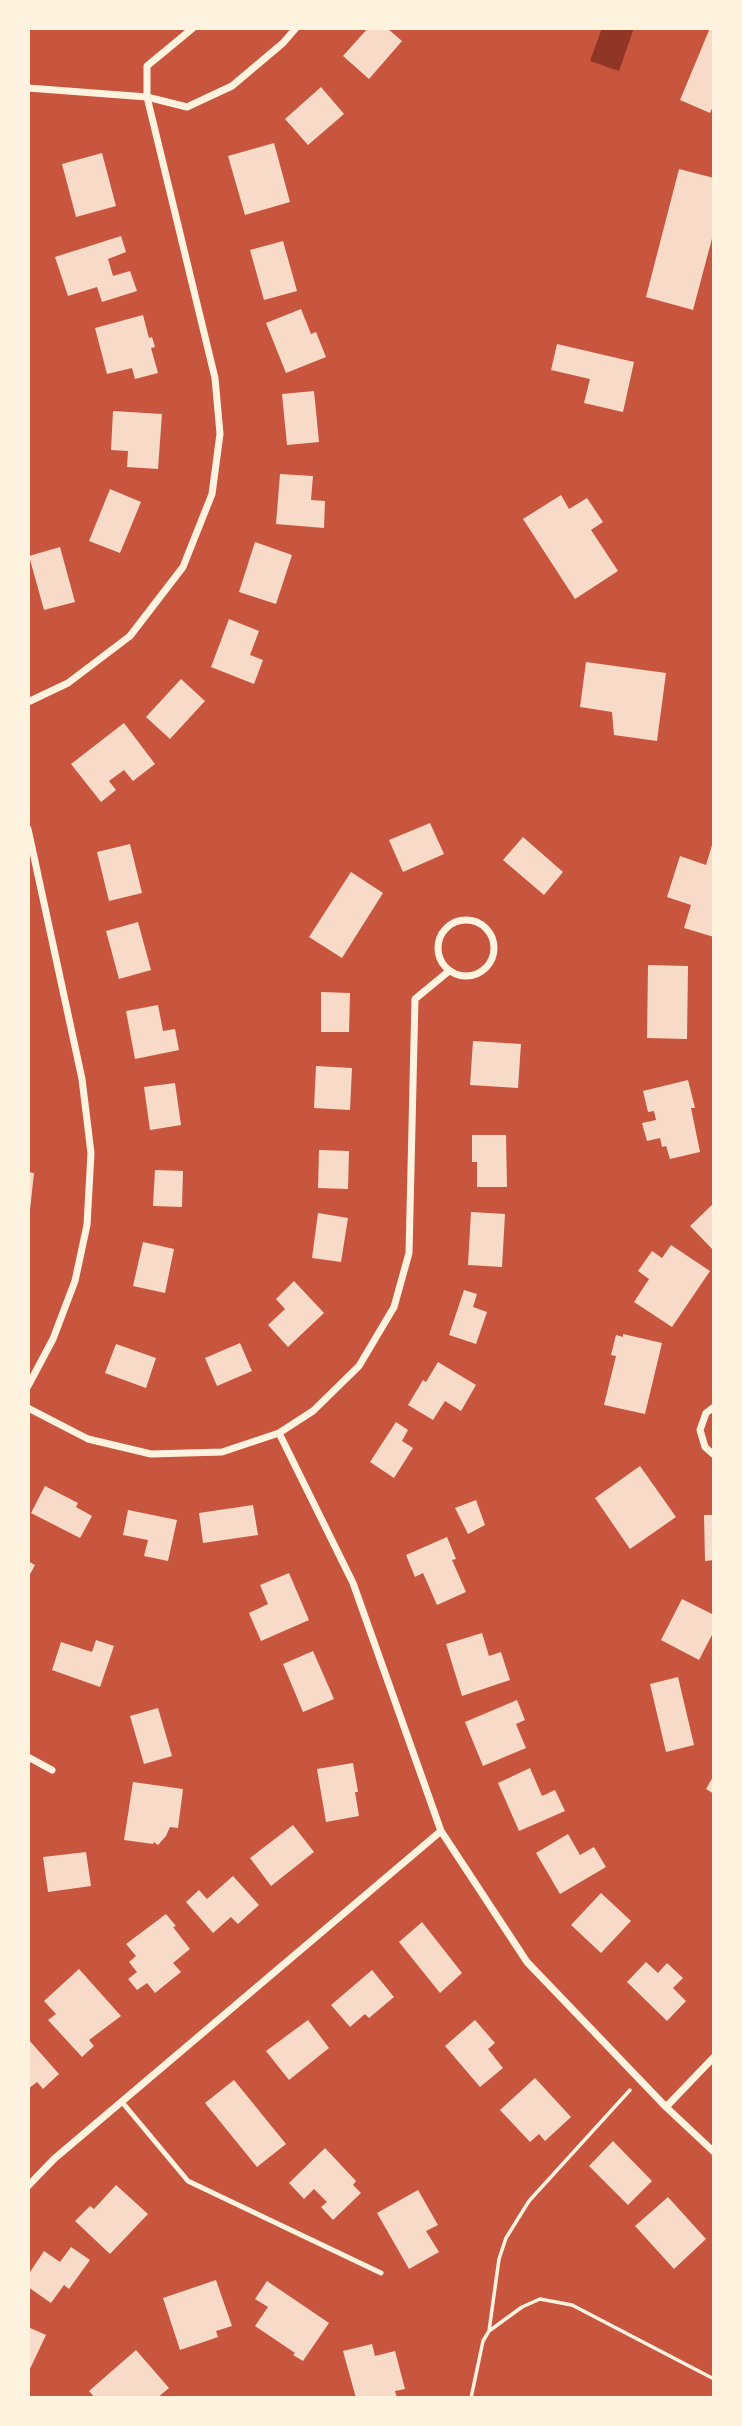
<!DOCTYPE html>
<html>
<head>
<meta charset="utf-8">
<style>
	body { margin:0 }
	#map { position:relative; width:742px; height:2426px; overflow:hidden; background:#c8553d; font-family:"Asap Condensed",sans-serif }
	canvas { display:block }
	.frame { position:absolute; inset:0; border:30px solid #fff3e0; pointer-events:none }
</style>
</head>
<body>
<div id="map">
<canvas width="742" height="2426"></canvas>
<div class="frame"></div>
</div>
<script>
const context = document.querySelector('canvas').getContext('2d');
context.lineJoin = 'round';
function fillPath(path, color) { context.fillStyle = color; context.fill(path, 'evenodd'); }
const toPath = rows => new Path2D(rows.map(r => 'M' + r).join(''));
function stroke(path, color, width, dash) { context.strokeStyle = color; context.lineWidth = width; context.lineCap = dash ? 'butt' : 'round'; context.setLineDash(dash || []); context.stroke(path); }
const water = toPath([
	[602,28,634,28,619,71,590,61]
]);
const building = toPath([
	[368,28,387,28,402,41,369,79,343,56],
	[710,28,714,28,714,104,710,113,680,100],
	[321,87,344,114,308,145,285,119],
	[274,143,290,202,245,215,228,156],
	[102,153,116,206,76,217,62,164],
	[679,169,714,178,714,231,693,310,646,297],
	[121,236,126,252,108,259,113,276,130,271,137,291,102,302,97,287,68,296,55,257],
	[283,241,297,291,264,300,250,250],
	[301,309,311,334,316,332,326,357,286,373,266,323],
	[143,315,149,338,152,337,155,347,151,348,158,373,135,379,132,368,107,374,95,328],
	[557,344,634,362,623,412,584,403,590,379,551,370],
	[314,391,319,442,287,445,282,394],
	[113,411,162,414,158,469,127,467,128,451,111,450],
	[280,474,313,476,311,500,325,501,324,528,276,524],
	[110,489,141,502,120,553,89,541],
	[561,495,569,509,587,498,603,522,591,530,618,571,575,599,523,519],
	[255,542,292,555,276,604,239,592],
	[60,547,75,602,44,610,29,556],
	[229,619,259,631,250,655,263,660,254,684,211,667],
	[586,662,666,673,657,741,614,735,612,712,580,707],
	[181,679,205,701,170,739,146,717],
	[124,723,155,764,133,781,124,770,109,781,116,790,101,802,71,764],
	[430,823,444,854,403,872,389,840],
	[523,837,563,872,544,895,503,860],
	[130,844,142,893,109,901,97,852],
	[712,845,714,845,714,937,684,928,691,905,667,897,680,856,706,865],
	[351,872,383,893,342,958,309,937],
	[138,922,151,970,119,979,106,931],
	[648,965,688,966,687,1039,647,1038],
	[321,992,350,993,349,1032,321,1032],
	[158,1005,163,1031,175,1029,179,1050,135,1059,126,1011],
	[473,1041,521,1044,518,1088,470,1085],
	[316,1066,352,1068,350,1110,314,1108],
	[688,1080,695,1108,691,1108,700,1152,670,1159,666,1146,662,1147,660,1138,647,1141,642,1123,656,1120,654,1111,648,1112,643,1091],
	[175,1083,181,1125,150,1130,144,1087],
	[472,1135,506,1135,507,1187,477,1187,477,1162,472,1162],
	[319,1150,349,1151,348,1189,318,1188],
	[155,1170,183,1171,182,1207,153,1206],
	[28,1172,34,1173,30,1210,28,1210],
	[714,1203,714,1251,690,1226],
	[471,1212,505,1214,502,1267,468,1265],
	[318,1213,348,1218,341,1262,312,1258],
	[143,1242,174,1249,165,1293,133,1286],
	[671,1245,710,1271,672,1327,634,1302,649,1279,638,1271,652,1251,662,1258],
	[294,1281,324,1313,288,1347,268,1325,285,1309,276,1299],
	[464,1290,477,1294,473,1307,487,1312,476,1344,449,1335],
	[623,1334,662,1343,645,1414,604,1405,616,1356,611,1355,616,1335,623,1337],
	[240,1343,252,1371,217,1386,205,1358],
	[116,1344,156,1358,146,1388,105,1373],
	[438,1362,476,1385,461,1411,445,1401,433,1420,408,1405,423,1380,426,1382],
	[396,1422,408,1430,402,1441,413,1448,394,1478,370,1462],
	[640,1466,676,1517,630,1549,595,1498],
	[45,1486,78,1503,76,1507,92,1516,80,1538,31,1513],
	[476,1500,485,1525,468,1534,455,1508],
	[253,1505,258,1535,203,1543,199,1513],
	[128,1510,177,1520,168,1561,144,1556,148,1540,123,1535],
	[704,1515,714,1515,714,1560,705,1561],
	[447,1537,456,1559,452,1560,466,1592,437,1605,423,1573,415,1577,406,1555],
	[28,1561,35,1565,28,1578],
	[289,1573,309,1620,261,1641,249,1613,268,1604,260,1585],
	[682,1599,714,1615,714,1631,699,1660,661,1640],
	[482,1633,489,1656,501,1652,510,1680,462,1696,446,1644],
	[96,1640,114,1646,100,1687,52,1670,61,1642,92,1652],
	[313,1651,334,1699,303,1712,283,1664],
	[678,1677,694,1745,666,1752,650,1684],
	[517,1700,525,1720,516,1724,526,1748,483,1766,465,1722],
	[158,1708,172,1756,144,1764,130,1716],
	[353,1763,358,1792,355,1792,359,1816,326,1822,317,1769],
	[530,1768,542,1796,555,1790,565,1811,519,1831,498,1783],
	[714,1775,714,1794,706,1789],
	[133,1782,183,1789,178,1828,170,1827,166,1836,158,1845,154,1842,153,1844,124,1840],
	[293,1825,314,1852,271,1886,250,1858],
	[568,1834,580,1855,594,1847,606,1867,560,1894,536,1853],
	[86,1852,91,1886,48,1892,43,1857],
	[233,1876,259,1905,238,1924,231,1917,213,1933,186,1902,199,1890,207,1899],
	[601,1893,631,1921,601,1953,571,1925],
	[166,1914,176,1926,173,1927,190,1949,173,1963,181,1972,155,1993,147,1983,137,1990,128,1979,137,1972,129,1962,136,1956,126,1944],
	[422,1922,462,1973,440,1993,399,1942],
	[646,1962,658,1973,667,1963,683,1978,673,1988,686,2001,667,2021,627,1982],
	[79,1969,121,2016,89,2040,94,2046,82,2057,48,2020,56,2014,44,2001],
	[372,1970,394,1997,369,2018,365,2014,350,2027,331,2005],
	[308,2020,329,2048,289,2080,266,2051],
	[475,2020,495,2043,488,2049,503,2068,480,2087,445,2046],
	[28,2039,59,2074,43,2089,37,2082,28,2089],
	[535,2078,571,2117,545,2141,539,2134,530,2142,500,2110],
	[234,2080,286,2144,257,2167,205,2103],
	[613,2141,652,2181,628,2205,589,2166],
	[325,2148,356,2181,353,2185,361,2193,333,2220,321,2207,327,2202,314,2189,304,2199,289,2183],
	[116,2185,148,2214,110,2254,75,2221,90,2206,94,2209],
	[418,2190,438,2225,426,2231,439,2252,409,2269,377,2213],
	[668,2197,706,2239,674,2269,635,2226],
	[71,2247,90,2260,69,2289,64,2285,51,2303,28,2287,28,2275,44,2251,60,2262],
	[216,2280,232,2326,216,2331,218,2337,180,2350,163,2298],
	[267,2281,329,2323,303,2361,293,2355,295,2353,255,2326,268,2307,255,2299],
	[28,2327,46,2335,28,2373],
	[372,2344,375,2356,395,2351,405,2389,395,2391,397,2398,356,2398,343,2351],
	[136,2350,169,2388,157,2398,95,2398,89,2391]
]);
const path = toPath([
	[489,2331,499,2259,506,2238,529,2201,630,2090],
	[471,2398,483,2341,489,2331,522,2307,540,2299,572,2305,714,2379]
]);
const service = toPath([
	[122,2102,188,2181,381,2273]
]);
const minor = toPath([
	[28,88,147,97,187,107,232,86,283,43,296,28],
	[28,702,68,683,130,636,183,567,212,494,220,434,215,378,147,97,147,66,193,28],
	[28,829,82,1079,91,1153,87,1225,75,1281,53,1339,28,1386],
	'438 948a28 28 0 1 1 56 0a28 28 0 1 1-56 0Z',
	[714,1407,706,1413,700,1430,705,1447,714,1455],
	[28,1408,88,1439,151,1454,222,1452,279,1433,313,1411,359,1366,394,1307,409,1253,415,999,449,971],
	[279,1433,353,1583,441,1831,527,1962,666,2107,714,2152],
	[28,1757,52,1770],
	[666,2107,714,2057],
	[28,2186,54,2159,441,1831]
]);
fillPath(water, '#8f3625');
fillPath(building, '#f7dbc8');
stroke(path, '#fff3e0', 3.5);
stroke(service, '#fff3e0', 5);
stroke(minor, '#fff3e0', 7);
</script>
</body>
</html>
